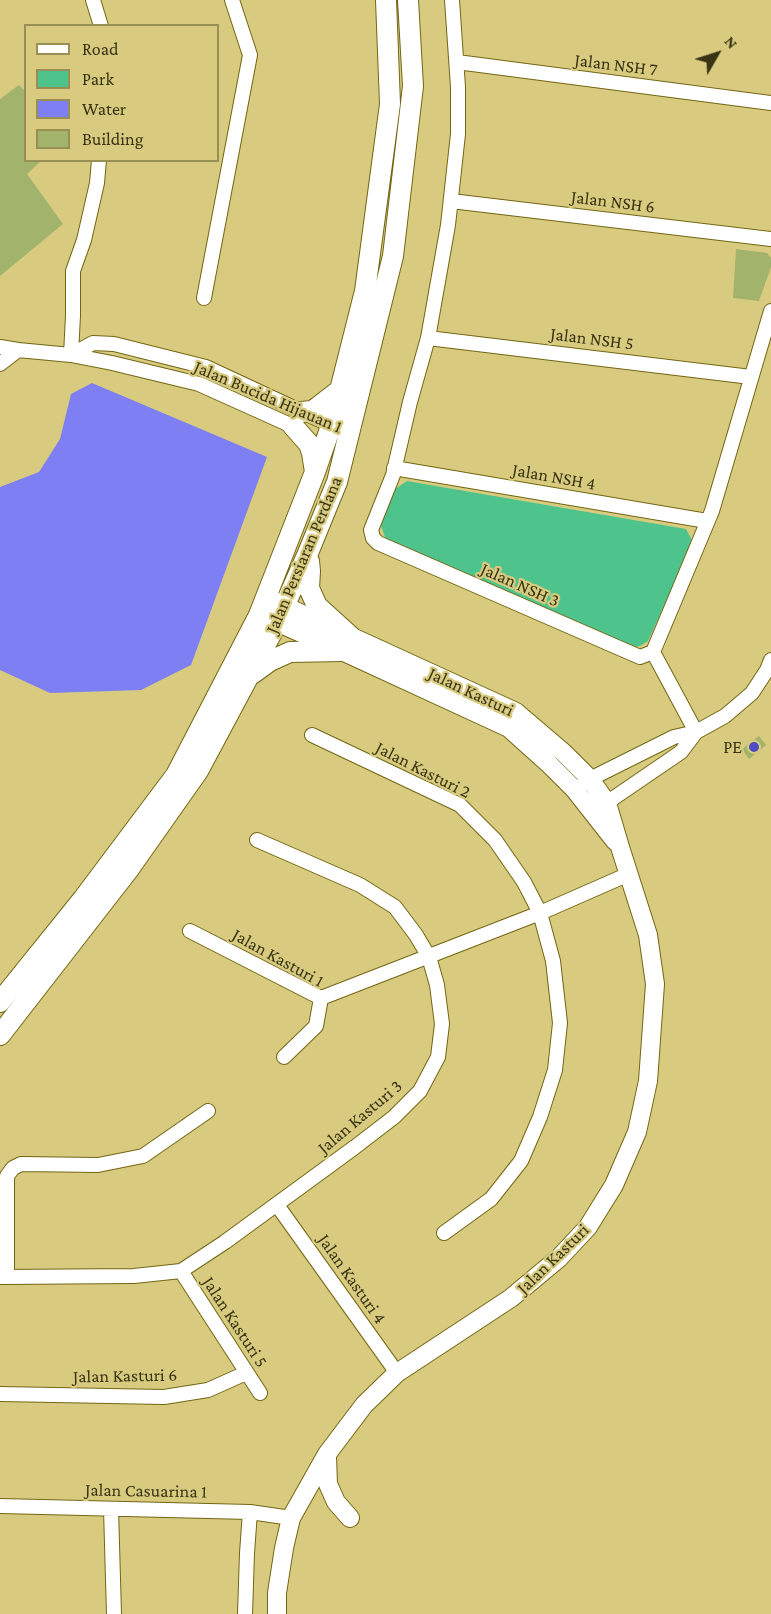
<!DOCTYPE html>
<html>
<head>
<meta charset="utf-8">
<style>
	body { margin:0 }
	#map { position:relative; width:771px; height:1614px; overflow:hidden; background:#d8cb7f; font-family:"Crimson Pro",serif }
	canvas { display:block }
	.legend { position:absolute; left:24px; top:24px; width:195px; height:138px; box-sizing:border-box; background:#d8cb7f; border:2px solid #988f54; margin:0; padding:8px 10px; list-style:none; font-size:18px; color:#393414 }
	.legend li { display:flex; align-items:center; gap:12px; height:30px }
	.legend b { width:30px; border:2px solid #988f54 }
	.north { position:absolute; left:687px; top:24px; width:60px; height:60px; -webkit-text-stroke:4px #d8cb7f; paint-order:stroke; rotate:51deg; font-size:16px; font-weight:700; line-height:24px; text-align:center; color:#393414 }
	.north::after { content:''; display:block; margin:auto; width:21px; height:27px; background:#393414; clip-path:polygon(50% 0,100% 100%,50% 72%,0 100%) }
</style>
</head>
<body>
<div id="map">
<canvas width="771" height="1614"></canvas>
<ul class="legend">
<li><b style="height:8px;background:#fff"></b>Road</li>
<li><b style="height:16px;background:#4ec48c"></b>Park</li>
<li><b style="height:16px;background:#7d7ff3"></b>Water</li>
<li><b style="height:16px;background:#a2b36b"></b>Building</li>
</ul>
<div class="north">N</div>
</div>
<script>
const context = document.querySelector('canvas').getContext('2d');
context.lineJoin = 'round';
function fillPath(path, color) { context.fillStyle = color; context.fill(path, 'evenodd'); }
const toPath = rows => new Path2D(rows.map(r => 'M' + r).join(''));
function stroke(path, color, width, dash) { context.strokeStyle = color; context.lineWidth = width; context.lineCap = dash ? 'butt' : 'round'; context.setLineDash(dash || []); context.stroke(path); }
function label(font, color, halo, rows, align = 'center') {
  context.font = font + ' "Crimson Pro",serif'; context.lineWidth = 4.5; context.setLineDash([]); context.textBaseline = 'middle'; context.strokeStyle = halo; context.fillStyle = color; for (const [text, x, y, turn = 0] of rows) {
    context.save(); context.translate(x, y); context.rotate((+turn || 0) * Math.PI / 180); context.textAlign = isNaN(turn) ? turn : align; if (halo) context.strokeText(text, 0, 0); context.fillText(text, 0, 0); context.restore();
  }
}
const green = toPath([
	[407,481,686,529,693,542,648,641,640,646,632,648,386,540,380,523,392,491]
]);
const water = toPath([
	[92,383,267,457,191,665,141,690,50,693,0,670,0,487,39,472,60,439,71,394]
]);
const building = toPath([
	[19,85,26,92,26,160,42,160,27,174,63,224,0,276,0,99],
	[736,249,767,253,771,258,771,267,759,301,733,298],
	[759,736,766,745,749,759,742,749]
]);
const minor = toPath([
	[93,0,101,26],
	[452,0,458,87,458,134,448,225,428,338,410,402,393,475,371,530,373,538,378,543,633,654,640,657,653,652],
	[457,62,771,103],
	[451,201,771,239],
	[204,298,250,55,232,0],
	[428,338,751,377],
	[0,347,18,350,0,364],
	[18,350,71,355,112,363,199,384,299,429],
	[71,355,93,343,114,344,206,367,337,428],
	[71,355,73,315,73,271,84,240,97,183,99,160],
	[394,468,707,521],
	[696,732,653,652,712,511,771,311],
	[312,735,460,805,495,840,524,882,540,913,553,961,560,1023,555,1070,540,1117,521,1161,491,1199,444,1233],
	[583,784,590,779,674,737,696,732,725,716,752,693,767,670,771,660],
	[599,808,681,752,696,732],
	[190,931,321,998,316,1026,284,1057],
	[321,998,540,913,629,874],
	[277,1205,397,1373],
	[181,1271,260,1393],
	[0,1277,134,1276,181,1271,225,1242,355,1147,394,1117,420,1091,438,1057,442,1024,437,985,429,957,416,935,395,907,360,885,257,840],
	[7,1277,7,1176,13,1168,21,1164,98,1165,143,1156,208,1111],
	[0,1394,164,1397,208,1390,246,1373],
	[0,1506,250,1512,291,1518],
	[111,1509,114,1614],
	[245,1614,247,1553,250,1512]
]);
const tertiary = toPath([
	[267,598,516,712,564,753,590,779,607,803,620,847,648,935,655,984,648,1081,637,1132,614,1185,588,1227,559,1258,511,1298,397,1373,364,1405,327,1454,291,1518,284,1548,277,1593,277,1614],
	[263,616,342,651,509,728,549,764,575,790,615,841],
	[327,1456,328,1484,336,1502,350,1518]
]);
const secondary = toPath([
	[301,412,312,411,318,407,340,390],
	[293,426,309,444,312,453,315,472],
	[309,561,310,571,309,588,317,606,350,636],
	[252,674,270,661,290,652,342,651],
	[0,1002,83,899,176,775,259,615,315,472,331,426,365,291,390,104,386,0],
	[0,1035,129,869,198,771,277,623,308,553,337,482,393,256,413,86,408,0]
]);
const markers = [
	[754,747,6,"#524cc3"]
];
const streetNames = [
	["Jalan NSH 7",616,65,7],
	["Jalan NSH 6",613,202,7],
	["Jalan NSH 5",592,339,7],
	["Jalan Bucida Hijauan 1",268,397,23],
	["Jalan NSH 4",554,477,10],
	["Jalan Persiaran Perdana",304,555,-67],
	["Jalan NSH 3",520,585,24],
	["Jalan Kasturi",471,692,25],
	["Jalan Kasturi 2",423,770,27],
	["Jalan Kasturi 1",278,958,29],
	["Jalan Kasturi 3",360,1117,-40],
	["Jalan Kasturi",553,1259,-44],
	["Jalan Kasturi 4",352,1279,55],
	["Jalan Kasturi 5",235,1322,57],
	["Jalan Kasturi 6",125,1376,-1],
	["Jalan Casuarina 1",146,1491,1]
];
const poiNames = [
	["PE",742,747]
];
fillPath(green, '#4ec48c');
fillPath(water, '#7d7ff3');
fillPath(building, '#a2b36b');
stroke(minor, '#736613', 16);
stroke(tertiary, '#736613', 20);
stroke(secondary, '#736613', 22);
stroke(minor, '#fff', 14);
stroke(tertiary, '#fff', 18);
stroke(secondary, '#fff', 20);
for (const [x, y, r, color] of markers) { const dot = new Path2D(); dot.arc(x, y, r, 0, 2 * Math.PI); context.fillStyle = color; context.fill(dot); stroke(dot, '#d8cb7f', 2); }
label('18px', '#393414', '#d8cb7f', streetNames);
label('18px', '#393414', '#d8cb7f', poiNames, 'right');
</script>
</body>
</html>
